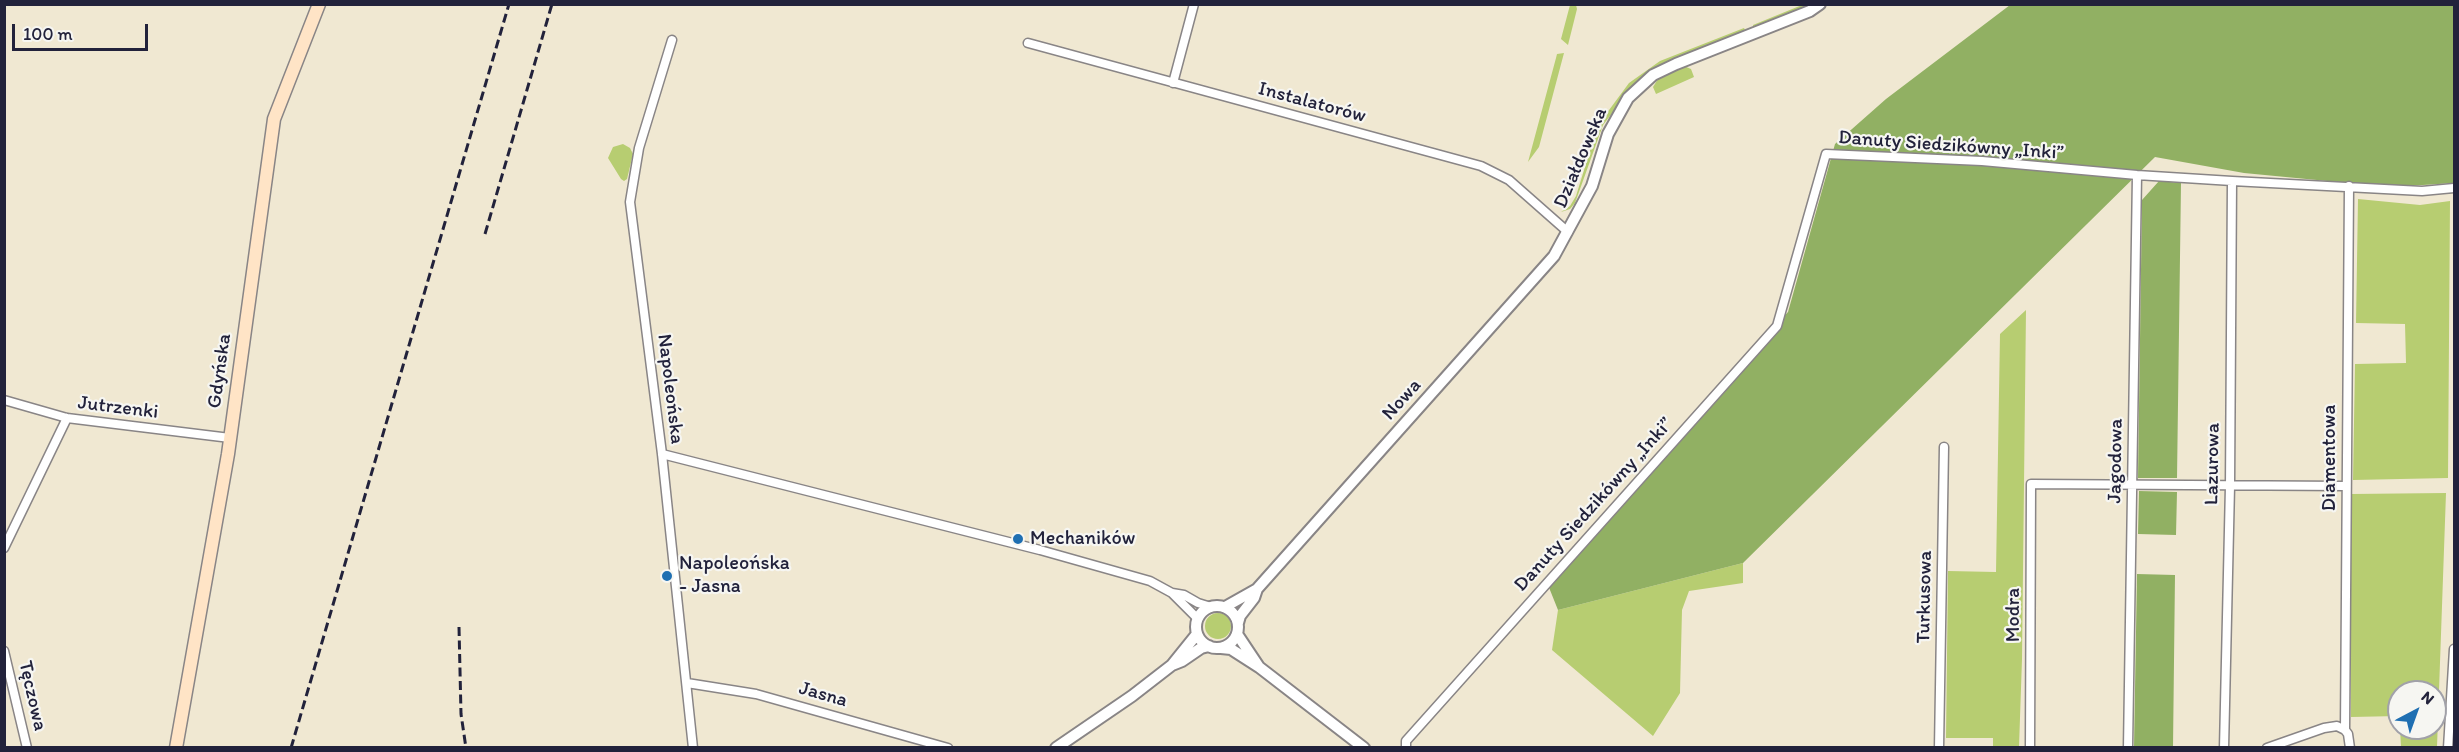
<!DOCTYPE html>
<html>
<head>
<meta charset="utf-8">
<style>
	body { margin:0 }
	#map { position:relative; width:2459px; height:752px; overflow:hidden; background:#f0e8d2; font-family:Itim,sans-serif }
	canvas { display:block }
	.frame { position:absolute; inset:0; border:6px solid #22223b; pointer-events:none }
	.north { position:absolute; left:2387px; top:680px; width:60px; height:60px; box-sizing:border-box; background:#f6f6f2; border:2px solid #a1a1a9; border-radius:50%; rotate:41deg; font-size:16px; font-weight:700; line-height:24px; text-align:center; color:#22223b }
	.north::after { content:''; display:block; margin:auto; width:21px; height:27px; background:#1f6fb2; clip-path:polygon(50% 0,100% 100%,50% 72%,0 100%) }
	.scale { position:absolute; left:12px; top:24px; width:136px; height:27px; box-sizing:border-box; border:3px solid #22223b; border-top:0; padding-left:8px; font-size:18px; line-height:21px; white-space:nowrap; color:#22223b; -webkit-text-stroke:4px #f6f6f2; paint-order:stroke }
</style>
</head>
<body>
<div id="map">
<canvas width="2459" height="752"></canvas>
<div class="frame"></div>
<div class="north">N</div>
<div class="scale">100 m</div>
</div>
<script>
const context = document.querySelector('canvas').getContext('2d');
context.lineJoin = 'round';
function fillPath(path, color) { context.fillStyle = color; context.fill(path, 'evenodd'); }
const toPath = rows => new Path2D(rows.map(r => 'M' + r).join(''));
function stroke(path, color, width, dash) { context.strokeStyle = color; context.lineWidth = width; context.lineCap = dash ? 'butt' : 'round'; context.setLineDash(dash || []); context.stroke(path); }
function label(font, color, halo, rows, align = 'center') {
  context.font = font + ' Itim,sans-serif'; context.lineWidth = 4.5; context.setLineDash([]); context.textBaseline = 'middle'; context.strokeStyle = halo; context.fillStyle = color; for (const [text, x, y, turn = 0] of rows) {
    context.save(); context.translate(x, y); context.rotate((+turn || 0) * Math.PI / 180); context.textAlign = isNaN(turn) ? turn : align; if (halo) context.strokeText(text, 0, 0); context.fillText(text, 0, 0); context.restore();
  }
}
const green = toPath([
	[1570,5,1576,5,1577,9,1568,45,1561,39],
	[1802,5,1812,5,1753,29,1753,25],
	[1744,28,1746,32,1664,64,1633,86,1603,125,1575,203,1570,209,1561,212,1570,206,1576,196,1598,125,1629,83,1660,61],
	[1564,53,1539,147,1528,162,1556,58,1557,54],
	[1684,66,1691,69,1694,77,1656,94,1653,87,1658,79],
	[623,144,630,148,633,154,627,179,624,181,621,179,608,158,613,147],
	[2358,199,2420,205,2450,201,2448,478,2353,480,2355,364,2406,363,2405,324,2356,323],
	[2026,310,2022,659,2019,747,1993,747,1993,738,1946,738,1948,571,1996,572,2000,334],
	[2446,493,2437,747,2401,747,2400,728,2435,728,2435,692,2399,692,2399,716,2351,717,2351,494],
	[1743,563,1743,583,1689,591,1682,610,1680,693,1653,736,1552,650,1558,610],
	'1205 626a13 13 0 1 1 26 0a13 13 0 1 1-26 0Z'
]);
const forest = toPath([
	[2010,5,2454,5,2454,183,2407,186,2348,183,2244,173,2155,157,1743,563,1558,610,1548,585,1693,414,1788,312,1835,144,1886,99],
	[2159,181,2181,183,2177,478,2138,478,2142,200],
	[2139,491,2177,492,2176,535,2138,534],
	[2137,574,2175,575,2173,747,2134,747]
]);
const minor = toPath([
	[672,40,639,148,630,202,662,454,693,748],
	[1028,43,1481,166,1509,180,1568,232],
	[1173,83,1194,4],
	[4,400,67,418,230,438],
	[662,454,1040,550,1150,581,1172,593,1184,595,1198,603,1211,607],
	[4,548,67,418],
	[1172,593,1197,618],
	[4,651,27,748],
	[687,683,756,694,948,748],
	[2345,730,2349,186],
	[1406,748,1406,741,1777,326,1826,154,1982,161,2137,175,2232,181,2422,191,2454,188],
	[1939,748,1944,447],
	[2030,748,2031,484,2346,486],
	[2128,748,2137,175],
	[2224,748,2230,486,2232,181],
	[2267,748,2324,728,2337,726,2345,730,2348,734,2350,748],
	[2448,748,2454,649]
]);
const tertiary = toPath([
	'1196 627a21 21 0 1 1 42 0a21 21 0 1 1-42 0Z',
	[1225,607,1257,589],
	[1238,623,1240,616,1254,598,1257,589,1554,256,1592,186,1608,134,1628,98,1653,75,1676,64,1810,11,1820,4],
	[1237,634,1259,667],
	[1221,648,1231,649,1259,667,1364,748],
	[1172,665,1197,634],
	[1056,748,1132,696,1172,665,1182,661,1201,648,1209,646]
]);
const secondary = toPath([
	[176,748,228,454,274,119,319,4]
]);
const rail = toPath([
	[485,234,552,4],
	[459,627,461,714,466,748],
	[291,748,509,4]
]);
const markers = [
	[1018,539,6,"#1f6fb2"],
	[667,576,6,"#1f6fb2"]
];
const streetNames = [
	["Instalatorów",1312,103,15],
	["Danuty Siedzikówny „Inki”",1951,146,4],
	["Działdowska",1581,158,-67],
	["Gdyńska",220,371,-82],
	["Napoleońska",670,389,83],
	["Nowa",1402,400,-48],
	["Jutrzenki",118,408,7],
	["Diamentowa",2330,458,-90],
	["Jagodowa",2116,461,-89],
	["Lazurowa",2213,464,-89],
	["Danuty Siedzikówny „Inki”",1594,505,-48],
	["Turkusowa",1925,597,-89],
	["Modra",2014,615,-90],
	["Jasna",823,695,16],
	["Tęczowa",32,696,77]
];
const poiNames = [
	["Mechaników",1030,539],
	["Napoleońska",679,564],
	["- Jasna",679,587]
];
fillPath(green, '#b7cd71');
fillPath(forest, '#91b063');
stroke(minor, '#898586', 11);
stroke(tertiary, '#898586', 14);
stroke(secondary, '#898586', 15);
stroke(minor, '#fff', 8);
stroke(tertiary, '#fff', 10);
stroke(secondary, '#ffe4c6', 12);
stroke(rail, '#22223b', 3, [9, 4.5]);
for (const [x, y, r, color] of markers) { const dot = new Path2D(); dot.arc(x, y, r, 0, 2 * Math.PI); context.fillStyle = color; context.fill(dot); stroke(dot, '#f6f6f2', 2); }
label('20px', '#22223b', '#f6f6f2', streetNames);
label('20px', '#22223b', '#f6f6f2', poiNames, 'left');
</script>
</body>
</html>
